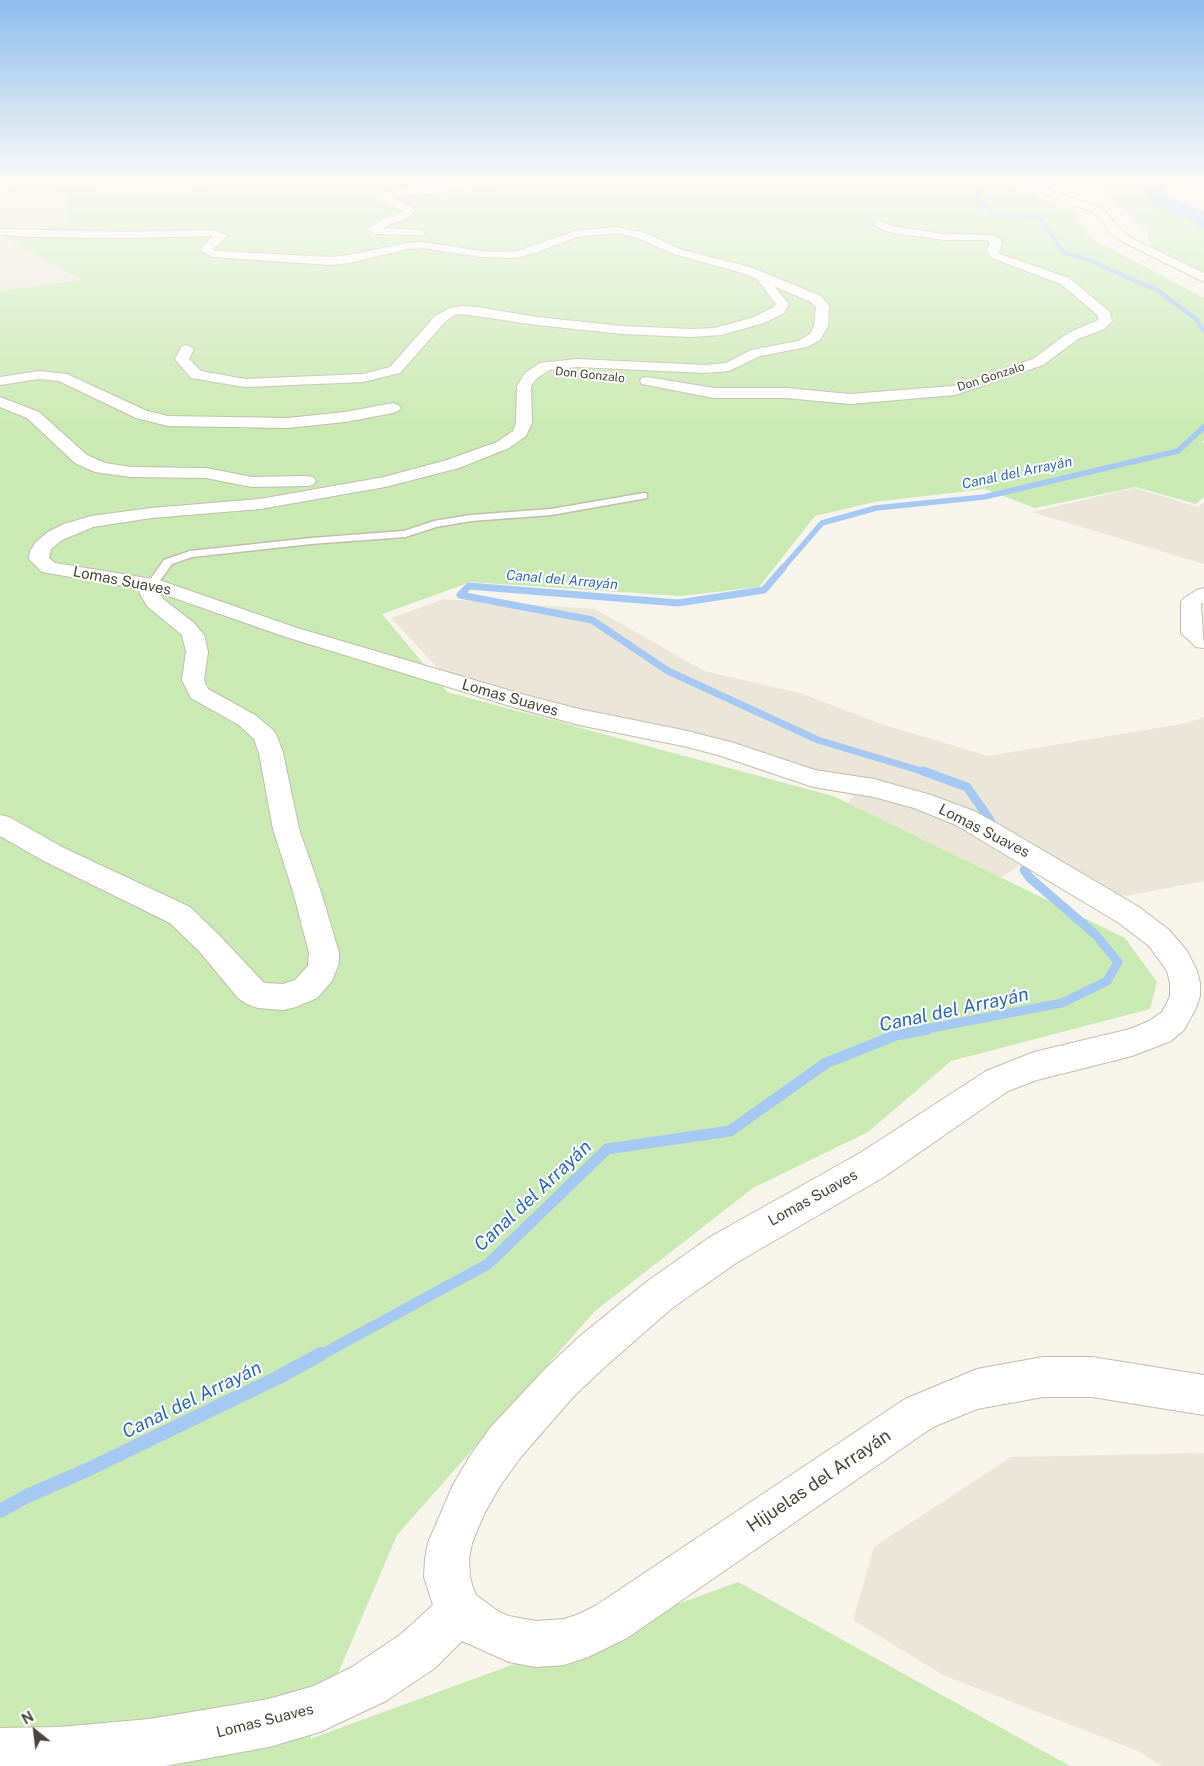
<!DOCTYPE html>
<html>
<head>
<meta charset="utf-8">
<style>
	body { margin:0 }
	#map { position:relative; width:1204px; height:1766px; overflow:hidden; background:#f6f4eb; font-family:"Public Sans",sans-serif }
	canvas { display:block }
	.north { position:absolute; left:10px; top:1706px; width:50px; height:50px; -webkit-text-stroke:4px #fff; paint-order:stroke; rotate:331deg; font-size:14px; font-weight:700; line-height:20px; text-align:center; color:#4a4638 }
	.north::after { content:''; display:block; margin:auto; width:18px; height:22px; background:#4a4638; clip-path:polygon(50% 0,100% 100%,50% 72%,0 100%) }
</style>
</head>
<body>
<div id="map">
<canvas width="1204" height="1766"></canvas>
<div class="north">N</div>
</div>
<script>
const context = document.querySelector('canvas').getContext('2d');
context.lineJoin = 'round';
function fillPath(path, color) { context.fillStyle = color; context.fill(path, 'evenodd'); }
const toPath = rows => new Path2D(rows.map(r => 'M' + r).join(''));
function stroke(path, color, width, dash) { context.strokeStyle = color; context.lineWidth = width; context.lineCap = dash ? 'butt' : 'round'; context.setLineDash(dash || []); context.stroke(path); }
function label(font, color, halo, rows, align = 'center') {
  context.font = font + ' "Public Sans",sans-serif'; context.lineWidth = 4; context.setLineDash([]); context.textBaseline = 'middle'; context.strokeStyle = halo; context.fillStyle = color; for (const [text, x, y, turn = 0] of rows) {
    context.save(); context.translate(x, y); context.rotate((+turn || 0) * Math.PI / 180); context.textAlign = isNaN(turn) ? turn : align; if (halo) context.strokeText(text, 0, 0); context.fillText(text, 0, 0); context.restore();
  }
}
const residential = toPath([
	[0,178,382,178,182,196,115,194,21,179,9,193,68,191,68,223,4,237,82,280,0,291],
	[1135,488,1198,507,1204,502,1204,564,1032,512],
	[444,599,595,609,704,671,800,693,881,724,988,756,1188,723,1204,717,1204,881,1120,897,1038,854,861,965,811,860,853,796,750,766,695,747,656,737,553,723,487,698,445,676,391,618],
	[1204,1453,1204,1766,1162,1766,1138,1751,943,1675,853,1620,874,1547,1011,1457]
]);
const green = toPath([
	[222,178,999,178,1039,198,1074,210,1089,237,1204,298,1204,440,1202,442,1204,443,1204,497,1196,504,1136,487,1035,508,985,489,874,502,815,516,759,587,681,596,471,582,382,614,447,692,833,796,1125,938,1157,982,1150,1009,951,1061,868,1132,753,1188,595,1311,397,1535,310,1739,738,1582,1070,1766,0,1766,0,291,81,280,3,237,68,223,68,192,8,193,21,179,115,194,182,196],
	[1089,178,1150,178,1152,189,1179,212,1204,226,1204,276,1153,252,1146,230]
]);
const streamFar6 = toPath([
	[967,178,984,179,993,182,979,188,977,200,994,214,1040,217,1063,252,1091,261,1134,280]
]);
const streamFar5 = toPath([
	[1131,279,1157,290,1196,319,1204,331]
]);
const streamFar4 = toPath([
	[782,569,822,523,876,508,984,497,1178,451,1204,427]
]);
const streamFar3 = toPath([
	[783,568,764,590,678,603,469,586,460,595,592,620,668,671,818,740,928,773]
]);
const streamFar2 = toPath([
	[923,771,967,787,990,820],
	[921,1030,1062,1003,1107,981,1118,962,1095,934,1030,878,1024,870]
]);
const streamFar1 = toPath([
	[319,1356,488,1264,607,1149,730,1131,826,1063,896,1035,928,1029]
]);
const stream = toPath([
	[0,1511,27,1496,87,1470,277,1378,321,1354]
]);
const river = toPath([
	[1145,178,1164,178,1160,183,1171,199,1204,211,1204,230,1197,228,1193,221,1157,207,1142,183,1145,178]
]);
const service = toPath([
	[464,178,476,178,410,192,407,190,464,178],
	[520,178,538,178,487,186,484,184,520,178],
	[644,493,647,494,647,498,551,515,471,521,436,527,405,537,311,544,192,557,172,564,156,586,148,586,147,584,164,560,190,551,311,538,404,531,434,521,471,515,551,509,644,493]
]);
const minor = toPath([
	[1024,178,1036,178,1051,190,1098,207,1106,212,1119,229,1129,237,1204,273,1204,282,1121,241,1111,233,1098,216,1090,211,1043,194,1024,178],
	[487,181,492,184,490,186,391,198,411,206,415,211,407,218,382,228,418,230,422,231,424,233,422,235,375,234,367,229,381,220,404,211,381,201,380,199,382,194,405,189,487,181],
	[879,221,892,226,944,234,993,235,1002,241,999,251,1000,254,1069,278,1110,312,1112,321,1104,329,1078,339,1043,365,955,395,850,404,786,398,714,398,647,385,642,384,640,381,642,378,647,377,714,388,786,388,850,394,953,386,1033,359,1068,333,1098,320,1098,316,1095,313,1061,284,992,258,987,251,990,242,987,240,944,240,889,232,875,226,874,224,879,221],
	[616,227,645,233,682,250,750,267,821,296,829,306,828,326,820,340,807,347,760,356,729,371,706,373,577,367,549,370,536,379,531,386,532,423,526,436,509,448,459,468,385,487,260,509,151,518,93,527,62,540,51,549,49,558,55,563,159,580,297,628,525,695,579,709,683,730,734,743,815,770,874,779,931,795,974,811,998,824,1139,907,1169,930,1187,951,1197,971,1200,983,1200,996,1196,1008,1184,1030,1171,1041,1132,1056,1037,1080,1008,1091,884,1177,736,1263,671,1309,607,1365,574,1396,520,1458,500,1486,484,1514,472,1543,469,1559,470,1577,473,1588,476,1595,499,1612,509,1616,536,1621,564,1619,579,1614,595,1606,905,1399,977,1369,1043,1357,1092,1357,1204,1375,1204,1415,1092,1397,1043,1397,977,1409,933,1427,627,1638,588,1657,564,1665,536,1667,509,1662,462,1641,435,1668,386,1701,320,1732,269,1747,165,1766,0,1766,0,1728,59,1727,150,1719,269,1699,314,1686,352,1667,401,1634,433,1605,424,1577,425,1559,428,1543,453,1485,470,1456,490,1428,546,1368,579,1337,645,1283,710,1237,860,1153,986,1071,1034,1052,1130,1029,1149,1021,1162,1012,1167,1003,1170,996,1170,983,1167,971,1149,946,1119,923,956,825,914,808,874,797,813,787,718,755,683,746,579,725,510,706,283,636,160,593,163,599,194,623,204,635,208,652,204,680,208,689,255,715,273,730,277,736,283,753,299,829,322,895,339,953,339,963,332,981,317,998,296,1007,283,1010,258,1008,247,1004,238,998,199,951,170,923,44,861,0,836,0,815,9,817,62,847,190,907,219,935,264,983,283,984,295,980,308,966,309,953,294,895,273,829,259,753,254,739,239,725,191,698,182,680,186,652,182,635,148,607,140,594,141,589,42,572,29,559,30,551,36,542,48,532,64,524,91,516,151,508,260,499,384,477,447,460,497,442,513,431,516,423,517,386,525,373,540,363,577,359,706,365,726,363,751,350,798,341,810,334,814,326,816,307,811,302,774,286,789,304,784,313,764,323,721,335,691,337,622,334,537,325,462,314,454,315,445,322,400,373,363,382,245,387,191,378,175,359,182,346,187,345,194,349,189,359,201,371,245,379,363,374,390,367,435,316,450,308,462,306,477,307,537,317,622,326,691,329,715,328,754,317,774,307,776,304,757,279,742,273,674,254,638,238,616,233,577,237,535,253,515,258,481,257,423,248,407,249,350,263,329,265,213,257,201,251,203,246,213,236,127,238,36,237,0,235,0,229,127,232,214,230,228,236,213,249,215,251,329,257,350,255,407,243,423,242,481,251,515,252,575,231,616,227],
	[39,371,67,374,147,411,168,416,288,418,345,412,393,403,398,405,401,408,398,411,393,413,345,422,288,428,168,426,136,418,59,381,39,379,0,385,0,377,39,371],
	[0,397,39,412,87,455,105,463,131,467,206,468,252,477,307,476,313,477,316,481,313,485,307,486,252,487,206,478,131,477,95,472,75,463,27,418,0,407,0,397],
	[1204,588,1204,603,1201,604,1204,648,1196,647,1181,633,1181,602,1184,598,1197,590,1204,588]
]);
const farStreetnames = [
	["Don Gonzalo",590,375,6],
	["Don Gonzalo",991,377,-18]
];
const farWaternames = [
	["Canal del Arrayán",1017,473,-12],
	["Canal del Arrayán",562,580,5]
];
const streetNames = [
	["Lomas Suaves",122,581,11],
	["Lomas Suaves",510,698,16],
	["Lomas Suaves",984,831,27],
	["Lomas Suaves",813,1198,-29],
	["Lomas Suaves",265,1721,-14]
];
const nearStreetnames = [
	["Hijuelas del Arrayán",819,1481,-34]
];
const nearWaternames = [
	["Canal del Arrayán",954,1010,-12],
	["Canal del Arrayán",533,1196,-43],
	["Canal del Arrayán",192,1400,-26]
];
fillPath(residential, '#eae7d9');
fillPath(green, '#caeab3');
stroke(streamFar6, '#a6c9f3', 4);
stroke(streamFar5, '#a6c9f3', 4.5);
stroke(streamFar4, '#a6c9f3', 5.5);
stroke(streamFar3, '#a6c9f3', 7);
stroke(streamFar2, '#a6c9f3', 9);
stroke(streamFar1, '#a6c9f3', 11);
stroke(stream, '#a6c9f3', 14);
fillPath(river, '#a6c9f3');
stroke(service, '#c2bdad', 3);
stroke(minor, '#c2bdad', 2);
fillPath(service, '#fff');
fillPath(minor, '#fff');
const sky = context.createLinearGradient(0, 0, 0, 426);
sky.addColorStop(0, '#8dbcec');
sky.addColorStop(0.42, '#fbfaf6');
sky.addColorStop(1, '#fbfaf600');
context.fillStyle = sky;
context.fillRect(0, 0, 1204, 426);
label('12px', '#4a4638', '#fff', farStreetnames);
label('italic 14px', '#2d6abb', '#fff', farWaternames);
label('15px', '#4a4638', '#fff', streetNames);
label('18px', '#4a4638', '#fff', nearStreetnames);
label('italic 19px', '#2d6abb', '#fff', nearWaternames);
</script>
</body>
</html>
